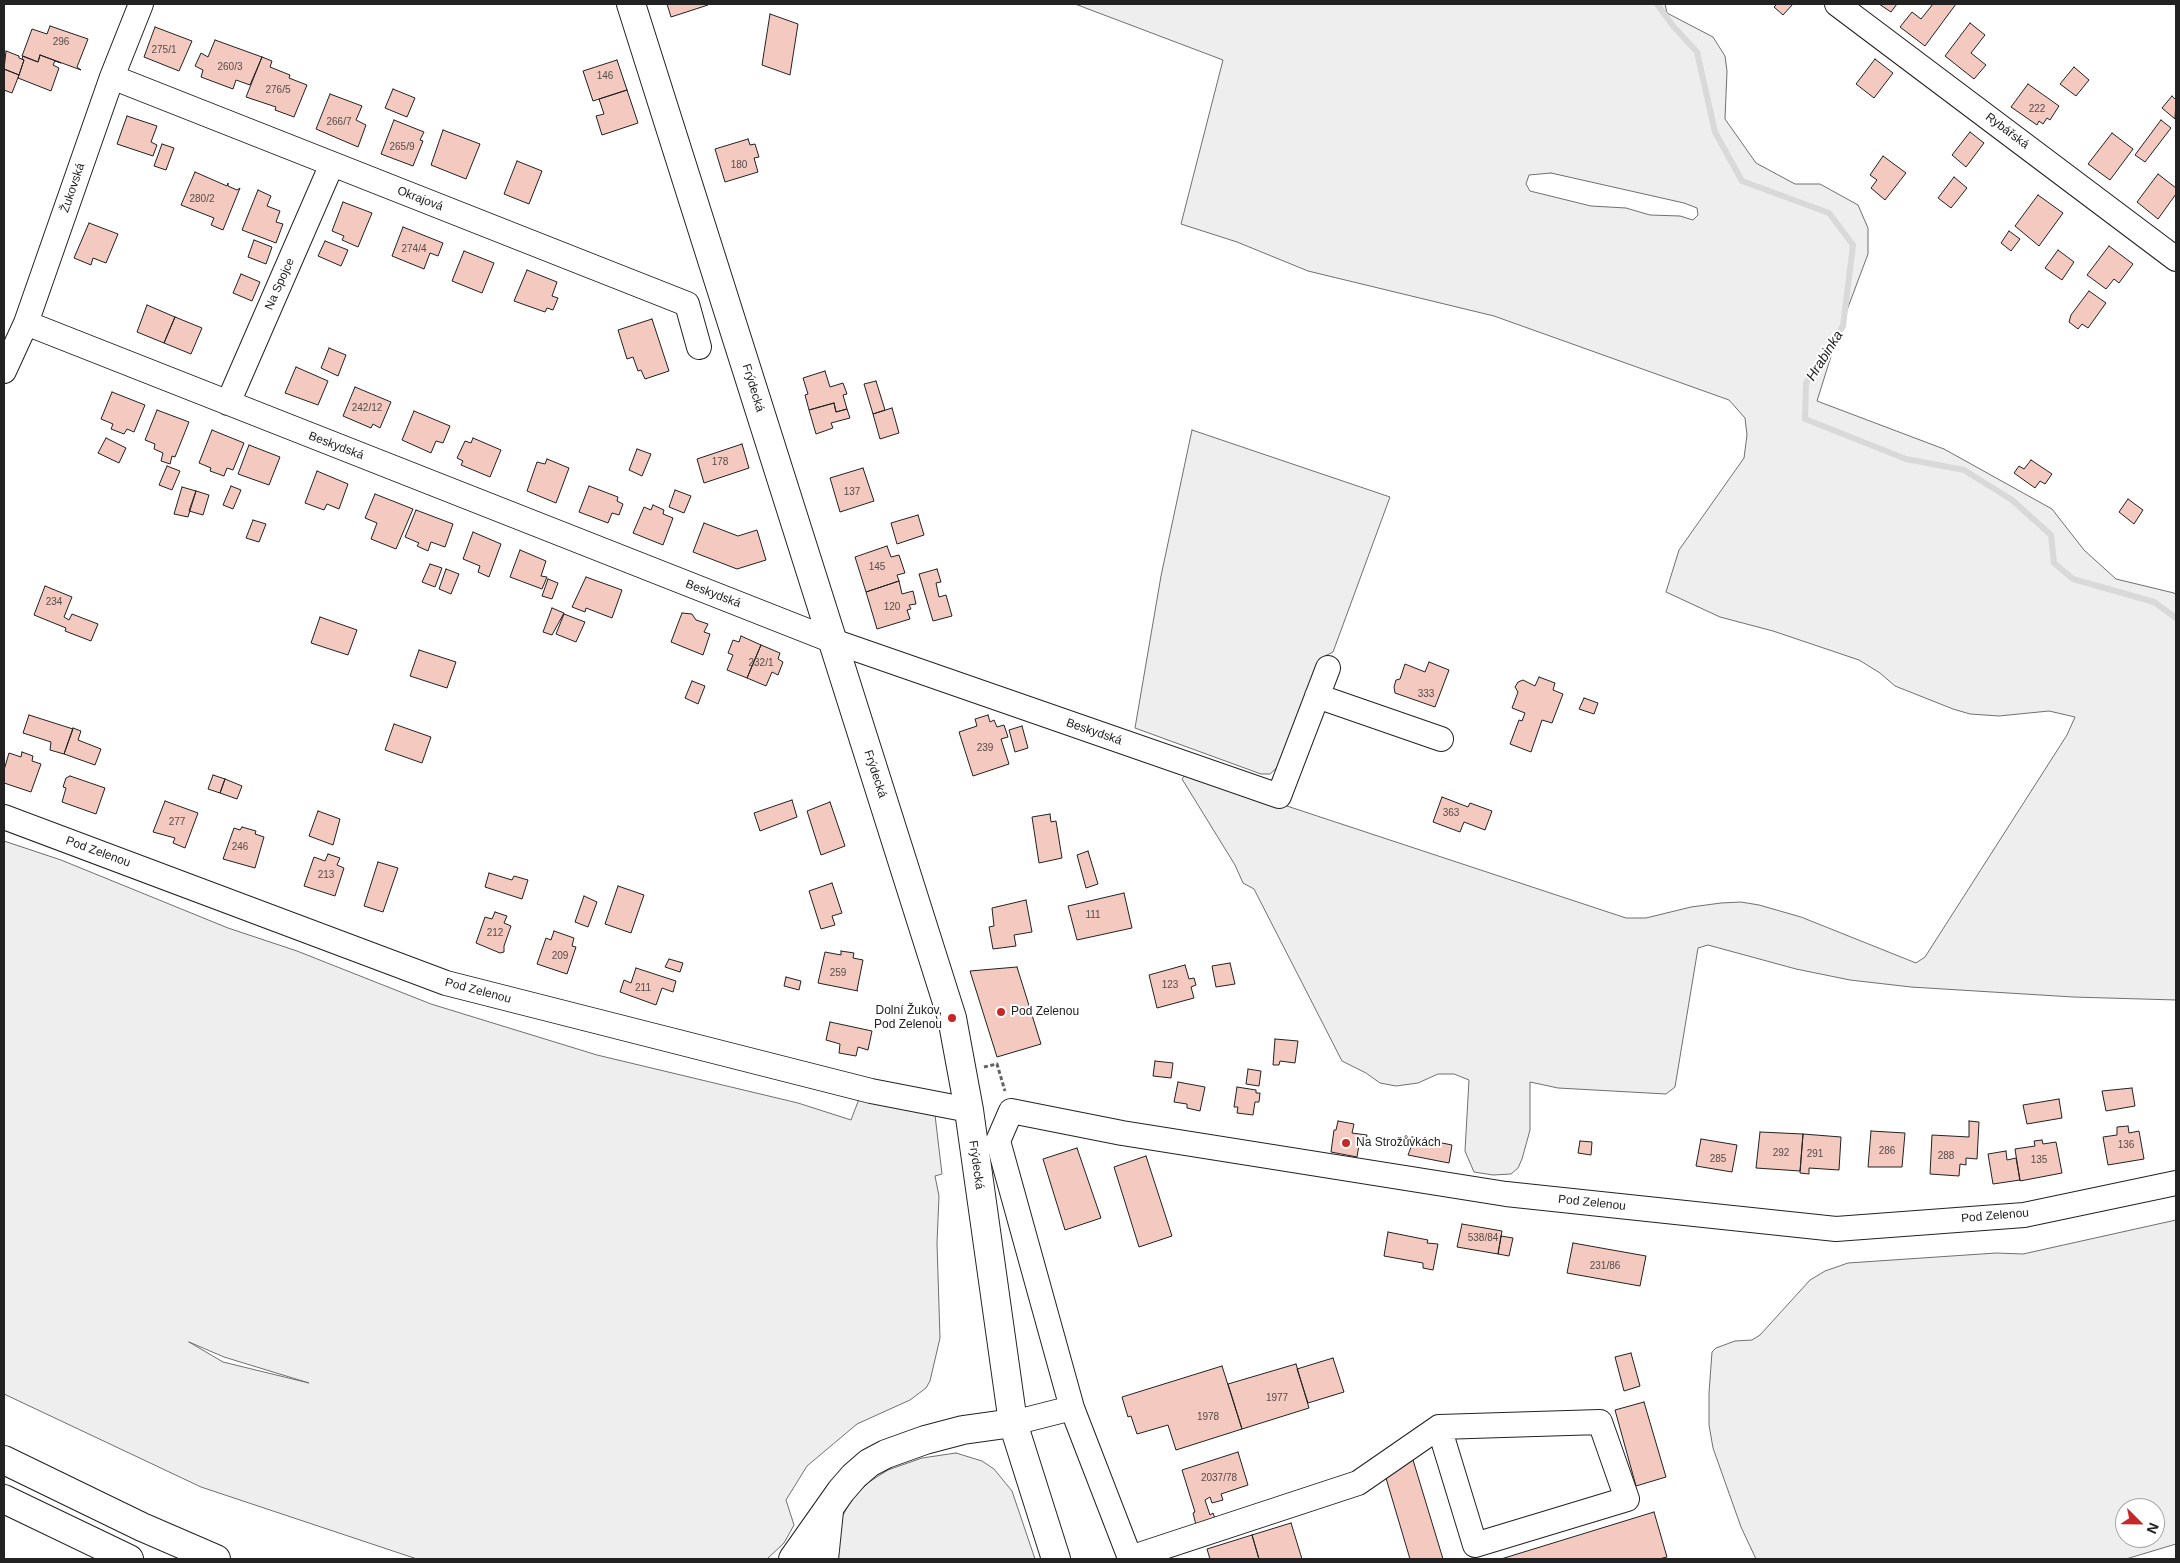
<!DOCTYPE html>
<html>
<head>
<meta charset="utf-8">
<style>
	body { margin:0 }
	#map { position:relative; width:2180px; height:1563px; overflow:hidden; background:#fff; font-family:Arial,sans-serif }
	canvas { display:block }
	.frame { position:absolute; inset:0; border:5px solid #222; pointer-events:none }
	.north { position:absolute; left:2115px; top:1498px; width:50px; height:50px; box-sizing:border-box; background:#fff; border:1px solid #a7a7a7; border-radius:50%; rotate:113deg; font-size:14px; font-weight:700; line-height:20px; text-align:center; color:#222 }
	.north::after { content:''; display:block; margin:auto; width:18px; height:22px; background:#c62828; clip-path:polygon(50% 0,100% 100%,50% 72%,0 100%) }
</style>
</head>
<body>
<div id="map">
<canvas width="2180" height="1563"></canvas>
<div class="frame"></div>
<div class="north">N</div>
</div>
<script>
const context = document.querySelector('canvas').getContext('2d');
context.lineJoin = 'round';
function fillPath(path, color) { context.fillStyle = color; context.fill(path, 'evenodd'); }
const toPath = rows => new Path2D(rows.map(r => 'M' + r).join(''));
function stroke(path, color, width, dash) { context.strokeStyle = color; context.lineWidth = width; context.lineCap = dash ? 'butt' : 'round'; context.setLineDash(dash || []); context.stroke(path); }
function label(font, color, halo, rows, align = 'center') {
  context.font = font + ' Arial,sans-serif'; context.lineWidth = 4; context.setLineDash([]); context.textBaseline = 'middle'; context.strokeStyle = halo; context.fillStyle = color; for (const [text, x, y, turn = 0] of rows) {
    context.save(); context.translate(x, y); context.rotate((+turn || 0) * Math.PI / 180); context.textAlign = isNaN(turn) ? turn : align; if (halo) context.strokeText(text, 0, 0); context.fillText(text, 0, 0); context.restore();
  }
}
const green = toPath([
	[1075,4,1665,4,1667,13,1713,37,1725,56,1727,71,1725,119,1756,163,1795,184,1820,184,1858,205,1868,228,1868,254,1838,334,1817,401,1944,449,2052,509,2084,550,2116,579,2174,593,2176,595,2176,1000,2073,997,1911,987,1850,980,1796,969,1708,945,1698,948,1675,1087,1666,1094,1558,1088,1530,1082,1530,1130,1522,1159,1518,1168,1511,1174,1493,1175,1474,1172,1465,1151,1469,1080,1454,1074,1438,1074,1418,1083,1396,1086,1380,1083,1366,1073,1342,1061,1254,889,1243,883,1235,865,1182,779,1187,773,1626,918,1646,918,1691,907,1721,903,1741,902,1759,905,1801,917,1916,963,1925,957,2067,735,2075,717,2049,711,1999,716,1970,714,1953,709,1895,686,1880,673,1859,660,1773,631,1720,617,1666,592,1679,550,1744,458,1747,435,1745,418,1729,400,1494,316,1308,271,1237,242,1181,224,1223,60,1075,4],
	[1551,173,1684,203,1697,208,1698,215,1693,220,1680,216,1650,215,1626,208,1591,206,1530,191,1526,184,1529,175,1551,173],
	[1192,430,1390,497,1333,652,1319,659,1281,764,1270,774,1261,774,1135,728,1161,576,1192,430],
	[4,841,61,860,228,928,297,951,431,1004,597,1055,798,1103,851,1120,859,1099,935,1115,942,1174,935,1176,939,1196,937,1243,940,1338,930,1381,926,1388,910,1400,857,1424,807,1466,786,1500,794,1525,784,1543,767,1559,417,1559,201,1487,4,1394,4,841],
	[189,1342,224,1357,309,1383,223,1362,189,1342],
	[2176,1220,2176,1544,2126,1559,1756,1559,1741,1527,1713,1448,1709,1425,1709,1393,1712,1352,1716,1348,1735,1341,1752,1340,1760,1335,1810,1280,1825,1271,1848,1263,1996,1253,2023,1254,2176,1220],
	[2125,1508,2155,1508,2155,1538,2125,1538,2125,1508],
	[956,1453,982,1461,994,1469,1012,1491,1035,1559,831,1559,841,1519,851,1500,869,1482,888,1470,922,1458,956,1453]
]);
const stream = toPath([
	[1657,4,1673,26,1697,52,1715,132,1742,181,1829,213,1853,245,1843,326,1806,383,1805,419,1906,459,1964,470,2012,500,2051,535,2054,563,2073,579,2154,602,2176,618]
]);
const building = toPath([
	[667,4,707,4,708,5,671,17,667,4],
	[1777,4,1793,4,1783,15,1774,7,1777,4],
	[1879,4,1897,4,1891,12,1879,4],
	[1933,4,1956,4,1925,46,1900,27,1912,12,1921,19,1933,4],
	[770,14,798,24,790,75,762,65,770,14],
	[1970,23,1985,35,1971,53,1986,65,1974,79,1945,56,1970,23],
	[50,26,88,39,77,67,81,70,40,55,38,62,22,56,32,29,47,34,50,26],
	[155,27,192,41,179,71,144,57,155,27],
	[215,40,262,57,250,85,236,80,233,89,201,77,203,70,195,66,201,53,208,57,215,40],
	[6,51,19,56,19,58,24,60,19,75,4,69,6,51],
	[40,55,61,63,55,61,53,65,59,68,51,91,18,78,24,60,22,59,23,56,38,62,40,55],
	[262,57,272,61,270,67,290,75,289,78,307,85,294,117,275,110,276,107,246,97,262,57],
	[1875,59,1893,73,1874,98,1856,84,1875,59],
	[617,60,627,90,593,101,583,71,617,60],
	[2074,67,2089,80,2076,96,2060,84,2074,67],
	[4,69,19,75,12,93,4,90,4,69],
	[2028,84,2059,106,2050,120,2047,118,2043,124,2039,121,2037,125,2011,107,2028,84],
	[393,89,415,98,407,117,385,108,393,89],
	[627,90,638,123,602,135,596,116,604,114,599,99,627,90],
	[330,94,362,106,356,120,366,125,358,147,316,129,330,94],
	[2172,96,2176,100,2175,119,2162,108,2172,96],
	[127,116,157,126,151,142,157,145,153,156,117,144,127,116],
	[394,120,424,132,420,140,423,141,413,166,381,154,394,120],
	[2161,120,2171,128,2145,162,2135,155,2161,120],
	[443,130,480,144,466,179,431,165,443,130],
	[1970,132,1984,143,1966,167,1952,155,1970,132],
	[2112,133,2133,149,2110,180,2088,164,2112,133],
	[748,139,750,145,755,144,759,157,754,158,758,172,725,182,715,149,748,139],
	[162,144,174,148,166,170,154,166,162,144],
	[1883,156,1906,173,1885,200,1871,188,1877,180,1870,175,1883,156],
	[517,161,542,171,529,204,504,194,517,161],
	[195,172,227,186,228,183,228,186,237,190,240,188,223,230,211,225,214,218,181,205,195,172],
	[2158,174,2176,188,2176,194,2158,219,2137,202,2158,174],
	[1954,177,1967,188,1951,208,1938,198,1954,177],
	[258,190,271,196,267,206,280,211,276,222,283,224,276,243,242,230,258,190],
	[2038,195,2063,213,2039,246,2015,226,2038,195],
	[343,202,372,213,358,247,342,240,344,236,332,231,343,202],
	[89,223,118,234,106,263,93,258,91,265,74,258,89,223],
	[403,227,443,243,438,256,430,253,424,269,392,256,403,227],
	[2009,231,2020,239,2011,251,2001,243,2009,231],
	[254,240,272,247,266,264,248,257,254,240],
	[325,241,348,250,341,266,318,256,325,241],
	[2109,246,2133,264,2119,283,2114,279,2106,289,2087,275,2109,246],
	[2058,250,2074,262,2062,280,2045,268,2058,250],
	[464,251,494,263,482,293,452,281,464,251],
	[527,270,557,282,552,296,558,298,553,310,547,308,545,312,514,301,527,270],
	[241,274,260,282,252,301,233,293,241,274],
	[2089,291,2106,303,2088,328,2082,324,2078,329,2069,322,2071,315,2089,291],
	[147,305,175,317,164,343,137,332,147,305],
	[175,317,202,328,191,354,164,343,175,317],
	[652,319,669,371,645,379,641,370,638,371,633,357,627,359,618,330,652,319],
	[329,348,346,355,338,376,321,368,329,348],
	[296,367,328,381,318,405,285,393,296,367],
	[825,371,830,387,843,383,847,394,843,395,847,409,836,412,834,403,809,410,805,395,808,394,803,378,825,371],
	[876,381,885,410,873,414,864,384,876,381],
	[355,387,391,402,380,428,373,424,371,428,343,416,355,387],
	[112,392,145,405,134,432,127,429,124,434,111,429,113,424,101,419,112,392],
	[834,403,836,412,847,409,850,418,831,423,833,428,816,434,809,410,834,403],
	[892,408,899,433,880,439,873,414,892,408],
	[157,410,189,422,175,457,172,456,170,464,161,461,163,453,154,449,155,444,145,440,157,410],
	[414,411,450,426,443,443,436,441,431,453,402,440,414,411],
	[212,430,244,443,233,470,227,468,224,476,210,471,211,468,199,463,212,430],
	[106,438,126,448,119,463,98,453,106,438],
	[473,438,501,450,490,477,461,465,463,461,457,458,465,441,471,443,473,438],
	[742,444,749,468,704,483,697,459,742,444],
	[249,445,280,457,269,485,238,474,249,445],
	[637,449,651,454,642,476,629,470,637,449],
	[547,459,569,468,556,503,527,491,537,462,545,464,547,459],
	[2031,460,2052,474,2045,484,2040,481,2035,488,2014,473,2019,466,2024,469,2031,460],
	[167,466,180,471,172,490,159,485,167,466],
	[863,468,874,501,840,512,830,478,863,468],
	[317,471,348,484,339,509,327,504,324,510,305,503,317,471],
	[231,486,241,490,233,509,223,505,231,486],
	[589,486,618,497,617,501,623,504,619,515,612,513,608,523,579,512,589,486],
	[182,487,196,491,188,517,174,514,182,487],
	[675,490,691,496,684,513,669,507,675,490],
	[196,491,209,495,203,515,189,511,196,491],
	[375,494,413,509,396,549,371,539,377,523,365,518,375,494],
	[2128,499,2143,510,2134,524,2119,512,2128,499],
	[653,505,664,510,663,514,673,518,663,545,633,533,644,507,651,510,653,505],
	[416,510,453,524,445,547,431,542,428,551,417,546,419,543,405,537,416,510],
	[918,515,924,535,897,544,891,523,918,515],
	[253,520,266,524,259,542,246,538,253,520],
	[704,523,738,536,757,530,766,560,737,569,693,552,704,523],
	[473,532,501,544,489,577,478,572,480,566,463,559,473,532],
	[887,546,891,557,899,555,905,573,897,575,899,581,866,592,855,557,887,546],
	[520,550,546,561,541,576,547,577,542,589,510,577,520,550],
	[430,564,442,568,435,587,422,582,430,564],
	[446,569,459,574,451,594,439,589,446,569],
	[937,569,941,582,936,583,939,597,946,595,952,616,933,621,919,574,937,569],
	[586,577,622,590,612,618,586,608,585,612,572,607,586,577],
	[548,579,558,583,552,599,542,596,548,579],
	[899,581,902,594,913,591,916,604,909,605,911,609,907,610,910,619,877,629,866,592,899,581],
	[45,586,72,597,64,617,69,620,72,614,98,624,91,641,65,631,66,628,34,615,45,586],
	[552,608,564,613,552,635,543,632,552,608],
	[682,613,692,614,696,620,708,624,704,632,710,634,703,655,671,642,682,613],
	[564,614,585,622,576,642,556,634,564,614],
	[320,617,357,630,348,655,311,643,320,617],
	[741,636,761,645,747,678,727,670,733,655,728,653,733,640,739,642,741,636],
	[761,645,780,653,778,659,783,662,778,675,772,672,766,686,747,678,761,645],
	[419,650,456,662,447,688,410,676,419,650],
	[1429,662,1449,670,1435,707,1395,693,1394,687,1396,680,1400,679,1405,664,1425,672,1429,662],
	[1539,677,1555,683,1553,690,1563,694,1552,723,1542,720,1531,752,1510,744,1519,720,1522,721,1525,713,1512,708,1518,692,1515,687,1518,682,1523,680,1535,686,1539,677],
	[692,681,705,686,698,704,685,698,692,681],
	[1584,698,1598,703,1594,714,1579,709,1584,698],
	[29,715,73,729,64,754,50,750,51,742,23,733,29,715],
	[988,715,990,722,994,720,997,727,1004,725,1008,737,1001,739,1009,764,973,776,959,732,977,726,975,719,988,715],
	[394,724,431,737,422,763,385,750,394,724],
	[1022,726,1028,748,1015,752,1009,730,1022,726],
	[73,728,81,731,78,740,101,749,95,765,64,754,73,728],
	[22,752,33,756,32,761,41,764,31,792,4,783,4,770,9,753,21,757,22,752],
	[213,775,225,779,220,793,208,789,213,775],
	[70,776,105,788,96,814,62,802,66,788,63,787,66,778,70,776],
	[225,779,242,786,237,799,220,793,225,779],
	[1442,797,1468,807,1470,803,1492,811,1485,830,1464,822,1460,832,1433,822,1442,797],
	[792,800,797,817,760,831,754,813,792,800],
	[165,801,198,813,185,848,173,843,175,838,153,832,165,801],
	[830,802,845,846,821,855,807,811,830,802],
	[318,811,340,819,333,845,309,836,318,811],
	[1050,814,1051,822,1056,821,1062,858,1039,863,1032,817,1050,814],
	[242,827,256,831,255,834,264,837,255,868,223,859,234,828,240,830,242,827],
	[1088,851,1098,884,1086,888,1077,855,1088,851],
	[328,854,340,858,337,865,344,868,335,896,304,886,314,857,325,861,328,854],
	[378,862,398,868,383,912,364,906,378,862],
	[489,873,512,880,514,876,528,880,522,899,485,887,489,873],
	[832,883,842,913,832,916,835,925,821,929,809,891,832,883],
	[618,886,644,895,631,933,605,924,618,886],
	[1124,893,1132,928,1077,940,1068,906,1124,893],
	[584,896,597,902,588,927,575,922,584,896],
	[1026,900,1032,932,1014,935,1016,946,993,949,989,927,994,926,992,908,1026,900],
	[495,912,507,916,504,923,511,926,504,946,504,952,500,953,476,943,485,917,492,919,495,912],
	[554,931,574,938,572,946,576,947,567,974,537,964,546,938,551,940,554,931],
	[841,951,854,953,853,958,863,960,857,990,858,991,818,983,825,952,841,955,841,951],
	[669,959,683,963,680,972,665,967,669,959],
	[1230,963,1235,984,1216,987,1212,966,1230,963],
	[1185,965,1189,979,1194,978,1196,985,1191,987,1194,998,1157,1008,1149,975,1185,965],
	[1017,967,1041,1044,997,1057,970,971,1017,967],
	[636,968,676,981,673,992,662,988,656,1005,620,992,624,980,631,983,636,968],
	[786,977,801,981,799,990,784,986,786,977],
	[830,1022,872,1031,868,1050,858,1047,856,1056,839,1053,840,1044,826,1040,830,1022],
	[1275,1039,1298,1041,1295,1063,1280,1061,1279,1065,1273,1065,1275,1039],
	[1155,1061,1173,1063,1171,1078,1153,1076,1155,1061],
	[1248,1069,1261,1071,1259,1086,1246,1084,1248,1069],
	[1178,1082,1205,1087,1200,1111,1187,1108,1187,1104,1174,1102,1178,1082],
	[1237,1087,1256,1090,1256,1093,1260,1093,1259,1102,1255,1102,1253,1115,1237,1113,1238,1107,1234,1107,1237,1087],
	[2132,1088,2135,1106,2106,1111,2102,1091,2132,1088],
	[2059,1099,2062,1118,2027,1124,2023,1105,2059,1099],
	[1338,1121,1354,1124,1352,1133,1367,1135,1365,1146,1359,1145,1357,1157,1331,1152,1334,1130,1336,1130,1338,1121],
	[1969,1121,1979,1122,1977,1159,1966,1158,1966,1165,1960,1164,1959,1176,1930,1174,1932,1135,1969,1137,1969,1121],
	[2128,1126,2129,1133,2139,1131,2144,1159,2108,1165,2103,1137,2117,1135,2117,1127,2128,1126],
	[1871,1131,1905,1133,1902,1167,1868,1167,1871,1131],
	[1760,1132,1803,1134,1800,1171,1756,1168,1760,1132],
	[1803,1134,1841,1137,1839,1170,1809,1168,1809,1174,1800,1173,1803,1134],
	[1412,1137,1452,1145,1449,1163,1408,1155,1413,1142,1409,1142,1410,1138,1412,1137],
	[1701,1139,1737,1145,1732,1172,1696,1166,1701,1139],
	[2042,1140,2043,1144,2056,1142,2062,1173,2020,1181,2015,1149,2035,1146,2034,1141,2042,1140],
	[1580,1141,1592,1142,1591,1155,1578,1153,1580,1141],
	[1077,1148,1101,1218,1065,1230,1043,1159,1077,1148],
	[2006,1151,2007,1160,2016,1158,2020,1180,1993,1184,1988,1154,2006,1151],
	[1146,1156,1172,1236,1139,1247,1114,1167,1146,1156],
	[1462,1224,1502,1231,1498,1254,1457,1247,1462,1224],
	[1388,1232,1428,1240,1427,1243,1438,1244,1433,1270,1423,1268,1423,1263,1384,1256,1388,1232],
	[1501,1236,1513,1238,1509,1256,1498,1254,1501,1236],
	[1573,1243,1646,1256,1640,1286,1567,1273,1573,1243],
	[1631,1353,1640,1386,1624,1391,1615,1357,1631,1353],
	[1333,1358,1344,1392,1308,1403,1297,1369,1333,1358],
	[1296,1364,1309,1408,1242,1429,1228,1384,1296,1364],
	[1222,1366,1242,1429,1176,1450,1168,1425,1137,1434,1131,1416,1128,1417,1122,1397,1222,1366],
	[1644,1402,1666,1477,1636,1486,1615,1410,1644,1402],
	[1238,1452,1248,1485,1221,1494,1223,1500,1212,1503,1210,1497,1205,1500,1210,1515,1213,1513,1216,1521,1197,1529,1193,1513,1195,1512,1182,1470,1238,1452],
	[1413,1460,1443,1559,1410,1559,1383,1468,1413,1460],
	[1654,1512,1667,1557,1659,1559,1501,1559,1654,1512],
	[1291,1523,1302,1559,1259,1559,1252,1535,1291,1523],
	[1252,1535,1259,1559,1210,1559,1207,1549,1252,1535]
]);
const path = toPath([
	[984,1067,997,1064,1005,1091]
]);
const minor = toPath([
	[1837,4,2176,259],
	[112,77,687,304,699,347],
	[26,323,833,641,1279,796,1328,668],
	[4,371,26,323,112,77,141,4],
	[228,403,332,164],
	[1317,696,1441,739],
	[4,817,446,983,871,1091,969,1110],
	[1072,1408,1130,1558,1358,1483,1439,1427,1475,1545,1627,1499,1600,1422,1439,1427],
	[1013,1423,1072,1408,998,1141,1011,1111,1122,1133,1506,1194,1836,1229,2024,1215,2176,1183]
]);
const major = toPath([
	[631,4,952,1018,969,1110,1013,1423,1056,1559]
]);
const highway = toPath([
	[4,1460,142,1527,216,1559],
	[4,1499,129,1559],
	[793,1559,841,1491,854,1476,869,1463,886,1454,925,1440,963,1430,1013,1423],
	[824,1559,829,1511]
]);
const markers = [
	[1001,1012,5,"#c62828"],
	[952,1018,5,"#c62828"],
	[1346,1143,5,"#c62828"]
];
const numberNames = [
	["296",61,42],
	["275/1",164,50],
	["260/3",230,67],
	["146",605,76],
	["276/5",278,90],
	["222",2037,109],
	["266/7",339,122],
	["265/9",402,147],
	["180",739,165],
	["280/2",202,199],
	["274/4",414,249],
	["242/12",367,408],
	["178",720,462],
	["137",852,492],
	["145",877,567],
	["234",54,602],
	["120",892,607],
	["232/1",761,663],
	["333",1426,694],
	["239",985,748],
	["363",1451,813],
	["277",177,822],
	["246",240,847],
	["213",326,875],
	["111",1093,915],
	["212",495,933],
	["209",560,956],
	["259",838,973],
	["123",1170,985],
	["211",643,988],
	["136",2126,1145],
	["286",1887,1151],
	["292",1781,1153],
	["291",1815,1154],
	["288",1946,1156],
	["285",1718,1159],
	["135",2039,1160],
	["538/84",1483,1238],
	["231/86",1605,1266],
	["1977",1277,1398],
	["1978",1208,1417],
	["2037/78",1219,1478]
];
const streetNames = [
	["Rybářská",2007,131,37],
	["Žukovská",73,188,-71],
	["Okrajová",420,199,21],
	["Na Spojce",280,284,-66],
	["Frýdecká",753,388,73],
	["Beskydská",336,446,21],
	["Beskydská",713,594,21],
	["Beskydská",1094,732,19],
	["Frýdecká",875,774,72],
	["Pod Zelenou",98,852,20],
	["Pod Zelenou",478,991,15],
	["Frýdecká",976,1165,82],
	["Pod Zelenou",1592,1203,6],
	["Pod Zelenou",1995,1216,-5]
];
const poiNames = [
	["Dolní Žukov,",942,1011,"right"],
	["Pod Zelenou",942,1025,"right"],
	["Pod Zelenou",1011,1012],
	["Na Strožůvkách",1356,1143]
];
const waterNames = [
	["Hrabinka",1825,356,-58]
];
fillPath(green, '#eee');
stroke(green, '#6f6f6f', 1);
stroke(stream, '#d9d9d9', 6);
fillPath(building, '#f3c9c0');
stroke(building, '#222', 1);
stroke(minor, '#222', 26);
stroke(major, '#222', 30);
stroke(highway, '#222', 30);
stroke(path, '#646464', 3, [4, 2.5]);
stroke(minor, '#fff', 24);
stroke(major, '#fff', 28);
stroke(highway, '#fff', 28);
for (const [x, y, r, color] of markers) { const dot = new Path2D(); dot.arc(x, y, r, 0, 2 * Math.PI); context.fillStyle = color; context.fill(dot); stroke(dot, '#fff', 2); }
label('10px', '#564c4a', null, numberNames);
label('12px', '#222', '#fff', streetNames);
label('12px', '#222', '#fff', poiNames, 'left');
label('italic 14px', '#222', '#fff', waterNames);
</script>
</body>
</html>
